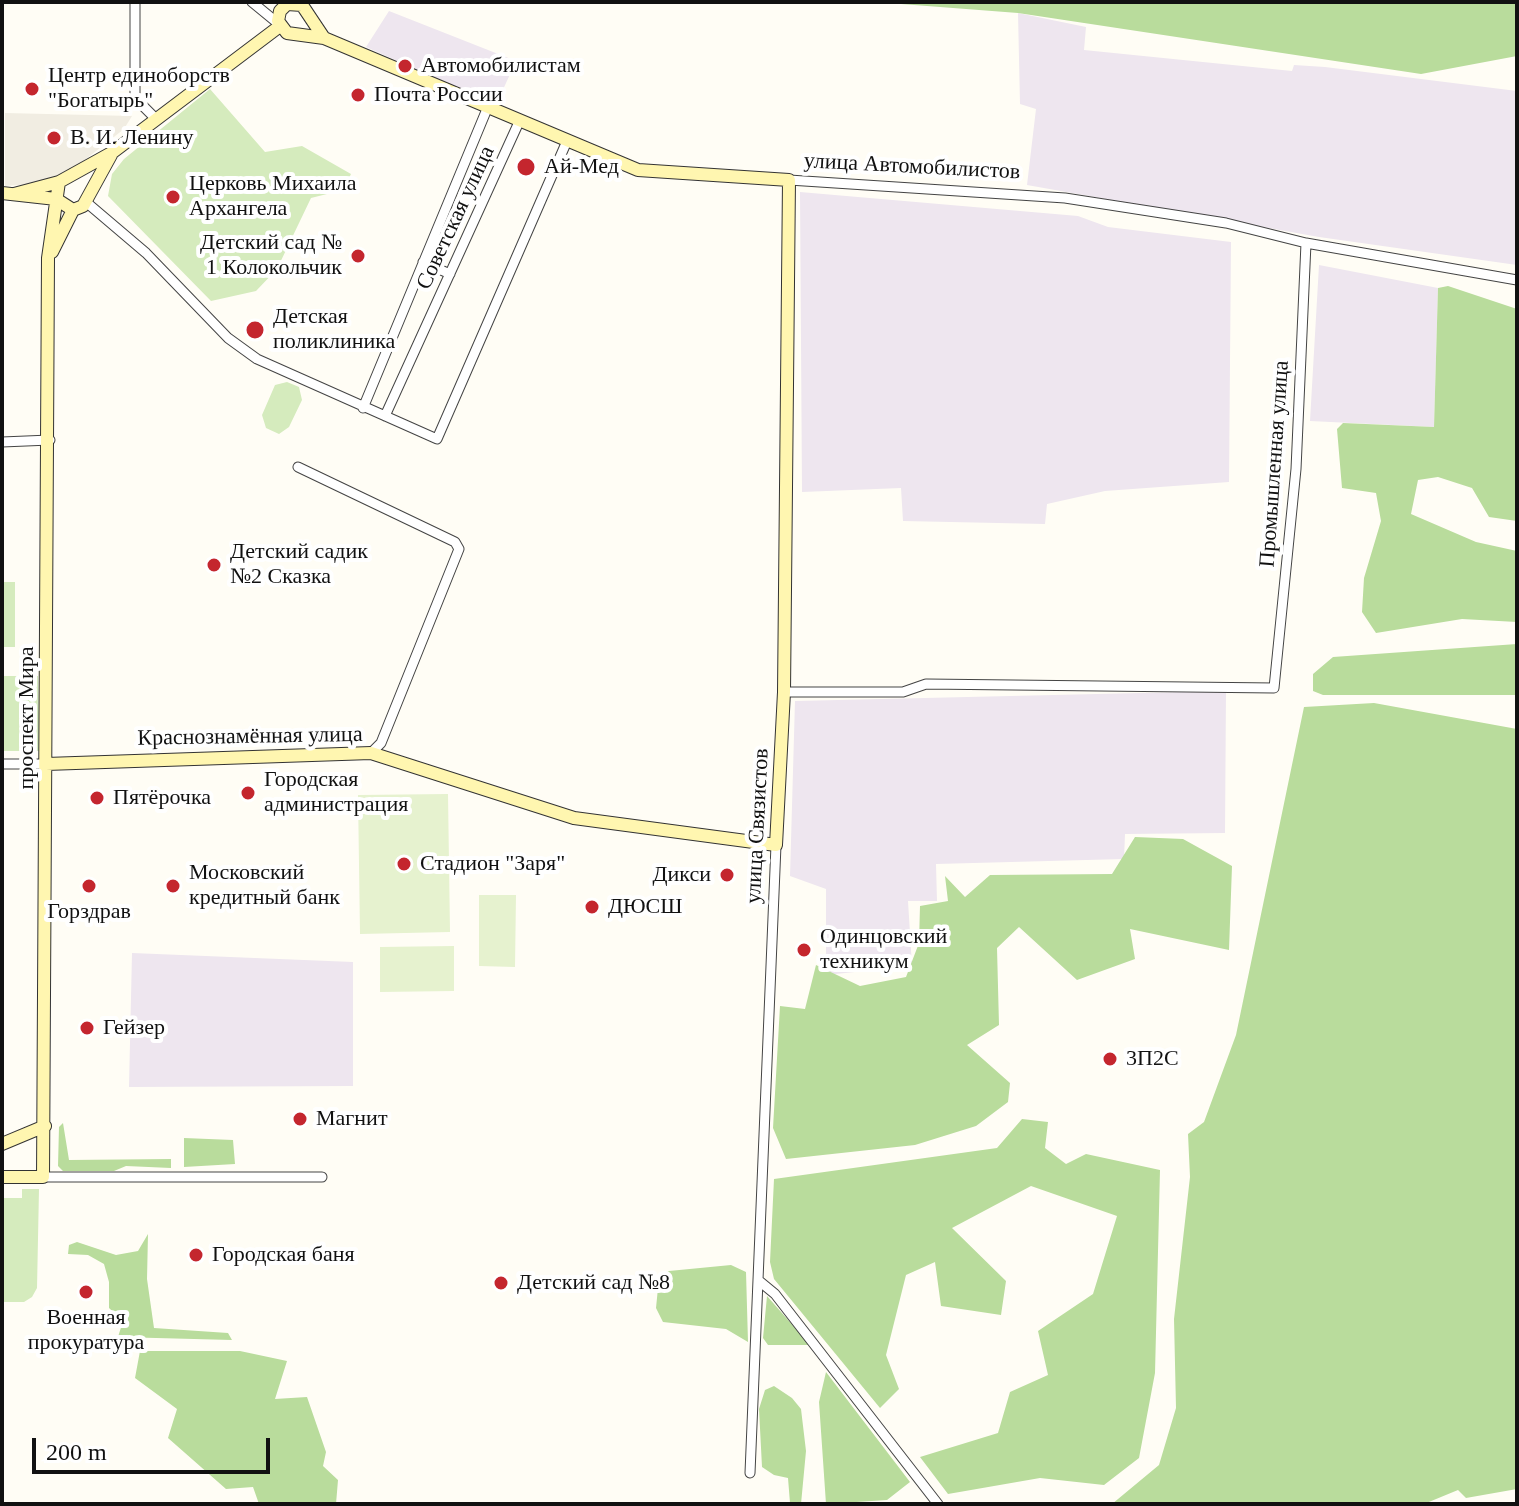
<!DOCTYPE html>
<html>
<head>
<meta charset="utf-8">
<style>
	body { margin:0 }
	#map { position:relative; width:1519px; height:1506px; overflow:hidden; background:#fffdf5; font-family:"Times New Roman",serif }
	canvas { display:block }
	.frame { position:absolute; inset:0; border:4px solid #111; pointer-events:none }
	.scale { position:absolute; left:32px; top:1438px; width:238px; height:36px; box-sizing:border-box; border:4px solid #111; border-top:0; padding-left:10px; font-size:24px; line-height:28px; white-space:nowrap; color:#111; -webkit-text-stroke:6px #fff; paint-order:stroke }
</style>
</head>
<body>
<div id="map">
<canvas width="1519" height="1506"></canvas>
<div class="frame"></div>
<div class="scale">200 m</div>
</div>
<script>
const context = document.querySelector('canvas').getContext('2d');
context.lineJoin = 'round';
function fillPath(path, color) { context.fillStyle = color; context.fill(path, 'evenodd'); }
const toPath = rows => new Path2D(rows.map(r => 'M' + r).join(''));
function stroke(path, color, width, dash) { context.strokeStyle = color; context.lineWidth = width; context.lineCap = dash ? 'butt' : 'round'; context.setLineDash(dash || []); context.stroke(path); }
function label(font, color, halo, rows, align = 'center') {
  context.font = font + ' "Times New Roman",serif'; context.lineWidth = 8; context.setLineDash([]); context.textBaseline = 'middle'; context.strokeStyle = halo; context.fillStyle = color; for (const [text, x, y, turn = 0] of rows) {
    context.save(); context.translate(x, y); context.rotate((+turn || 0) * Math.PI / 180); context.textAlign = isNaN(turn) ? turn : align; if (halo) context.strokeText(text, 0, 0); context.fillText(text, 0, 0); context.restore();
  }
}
const industrial = toPath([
	[389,11,516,61,496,105,366,47],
	[1018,13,1086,27,1084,50,1292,71,1294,65,1325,67,1517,91,1517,265,1319,237,1027,185,1036,109,1020,104],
	[800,192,1078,216,1108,227,1231,242,1229,482,1105,491,1047,504,1045,524,903,521,901,488,802,492],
	[1319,265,1438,288,1434,427,1310,421],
	[1226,691,1225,833,1125,834,1124,859,936,864,937,901,908,901,912,966,826,975,826,889,790,876,795,701],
	[132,953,353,962,353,1086,129,1087]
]);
const green = toPath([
	[210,89,265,152,302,146,351,174,343,190,311,198,277,269,256,291,211,301,108,196,112,174,124,159],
	[287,382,299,387,302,400,289,427,279,434,266,428,262,415,275,385],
	[2,582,15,582,15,647,2,647],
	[2,676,38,676,40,751,2,751],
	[22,1189,39,1189,37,1288,32,1297,24,1302,2,1302,2,1198,22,1198]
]);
const forest = toPath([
	[875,2,1517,2,1517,56,1421,74,1018,13],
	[1448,286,1517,309,1517,521,1489,517,1472,488,1438,477,1418,480,1411,514,1476,542,1517,551,1517,622,1462,619,1376,633,1362,612,1364,578,1381,521,1376,493,1342,488,1337,429,1343,423,1434,427,1438,288],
	[1517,644,1517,695,1323,695,1313,691,1313,674,1333,657],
	[1374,703,1517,729,1517,1489,1466,1498,1458,1490,1424,1504,1112,1504,1159,1465,1176,1408,1174,1319,1190,1177,1188,1134,1204,1122,1236,1035,1304,707],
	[1135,837,1183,839,1232,866,1229,950,1130,929,1135,959,1077,980,1019,927,997,948,999,1025,967,1045,1010,1083,1008,1102,976,1126,915,1145,786,1159,773,1128,780,1006,805,1009,816,965,860,986,906,977,919,943,920,906,948,901,945,876,965,897,990,875,1112,874],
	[1022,1119,1048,1122,1045,1148,1066,1164,1086,1154,1160,1170,1155,1373,1139,1458,1104,1485,1040,1478,948,1494,920,1457,998,1433,1010,1392,1048,1375,1038,1331,1093,1294,1117,1216,1031,1186,952,1228,1006,1281,1001,1315,941,1306,935,1262,906,1275,886,1355,899,1389,880,1408,774,1279,770,1262,774,1179,997,1148],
	[63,1123,69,1160,171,1159,171,1168,126,1166,114,1171,63,1171,58,1166,59,1127],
	[184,1138,233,1140,235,1164,184,1167],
	[148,1234,147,1279,154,1328,228,1333,232,1340,118,1337,123,1321,109,1308,109,1282,104,1264,88,1255,68,1254,69,1245,77,1242,116,1255,138,1251],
	[731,1265,746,1272,748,1342,726,1329,663,1322,656,1308,659,1278,669,1271],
	[767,1296,810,1345,768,1345,763,1338],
	[140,1351,240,1351,287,1361,275,1399,307,1397,326,1452,323,1466,338,1480,336,1504,259,1504,253,1487,226,1489,168,1438,177,1409,135,1378],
	[826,1372,910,1482,887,1500,826,1504,819,1402],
	[774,1386,792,1398,801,1409,806,1451,801,1504,790,1503,788,1478,774,1475,762,1467,759,1409,765,1390]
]);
const pitch = toPath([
	[448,794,450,932,360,934,358,795],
	[479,895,516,895,515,967,479,966],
	[454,946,454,991,380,992,380,947]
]);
const plaza = toPath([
	[5,113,132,116,124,129,67,174,33,184,5,186]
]);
const street = toPath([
	[135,2,135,98,156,119],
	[252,2,280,25],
	[789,180,1065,198,1226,223,1306,243,1517,280],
	[86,202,146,253,228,338,257,359,437,439,567,141],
	[423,262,450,274],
	[363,408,487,109],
	[385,416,519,122],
	[2,442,50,440],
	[298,467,455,542,459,549,381,743,371,753],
	[784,692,903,692,926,684,1274,688,1296,469,1306,243],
	[2,764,46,764],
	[43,1177,322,1177],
	[758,1280,775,1294,938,1504],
	[750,1473,776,845]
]);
const secondary = toPath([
	[2,193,56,199],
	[14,194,59,182,113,152,280,26],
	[56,199,73,210,83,206,111,155],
	[52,252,73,210],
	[46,764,371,753,574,818,776,845,784,692,789,180,638,170,324,38,287,33,278,21,280,11,287,4,302,5,324,38],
	[2,1144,45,1126],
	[2,1177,43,1177,48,258,59,182]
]);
const markers = [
	[405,66,8,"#c4262e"],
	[32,89,8,"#c4262e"],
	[358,95,8,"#c4262e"],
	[54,138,8,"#c4262e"],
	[526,167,10,"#c4262e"],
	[173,197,8,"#c4262e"],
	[358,256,8,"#c4262e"],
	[255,330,10,"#c4262e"],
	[214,565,8,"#c4262e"],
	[248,793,8,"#c4262e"],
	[97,798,8,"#c4262e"],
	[404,864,8,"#c4262e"],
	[727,875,8,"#c4262e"],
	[89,886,8,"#c4262e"],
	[173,886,8,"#c4262e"],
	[592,907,8,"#c4262e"],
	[804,950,8,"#c4262e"],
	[87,1028,8,"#c4262e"],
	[1110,1059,8,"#c4262e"],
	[300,1119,8,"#c4262e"],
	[196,1255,8,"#c4262e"],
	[501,1283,8,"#c4262e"],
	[86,1292,8,"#c4262e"]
];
const poiNames = [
	["Автомобилистам",421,66],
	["Центр единоборств",48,76],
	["\"Богатырь\"",48,101],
	["Почта России",374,95],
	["В. И. Ленину",70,138],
	["Ай-Мед",544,167],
	["Церковь Михаила",189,184],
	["Архангела",189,209],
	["Детский сад №",342,243,"right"],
	["1 Колокольчик",342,268,"right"],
	["Детская",273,317],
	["поликлиника",273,342],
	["Детский садик",230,552],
	["№2 Сказка",230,577],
	["Городская",264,780],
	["администрация",264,805],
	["Пятёрочка",113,798],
	["Стадион \"Заря\"",420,864],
	["Московский",189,873],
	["кредитный банк",189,898],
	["Дикси",711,875,"right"],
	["ДЮСШ",608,907],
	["Горздрав",89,912,"center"],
	["Одинцовский",820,937],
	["техникум",820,962],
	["Гейзер",103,1028],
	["3П2С",1126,1059],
	["Магнит",316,1119],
	["Городская баня",212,1255],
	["Детский сад №8",517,1283],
	["Военная",86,1318,"center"],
	["прокуратура",86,1343,"center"]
];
const streetNames = [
	["улица Автомобилистов",912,167,3],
	["Советская улица",456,218,-65],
	["Промышленная улица",1275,464,-86],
	["проспект Мира",27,718,-90],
	["Краснознамённая улица",250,737,-1],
	["улица Связистов",758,826,-87]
];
fillPath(industrial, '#eee6ef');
fillPath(green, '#d5ebbd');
fillPath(forest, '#b9dc9c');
fillPath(pitch, '#e6f2cf');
fillPath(plaza, '#f1ede2');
stroke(street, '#444', 11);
stroke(secondary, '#333', 14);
stroke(street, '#fff', 9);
stroke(secondary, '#fff6b0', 12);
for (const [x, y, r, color] of markers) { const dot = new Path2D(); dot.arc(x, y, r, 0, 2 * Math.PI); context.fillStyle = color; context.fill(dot); stroke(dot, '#fff', 3); }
label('22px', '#111', '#fff', poiNames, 'left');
label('22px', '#111', '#fff', streetNames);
</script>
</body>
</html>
